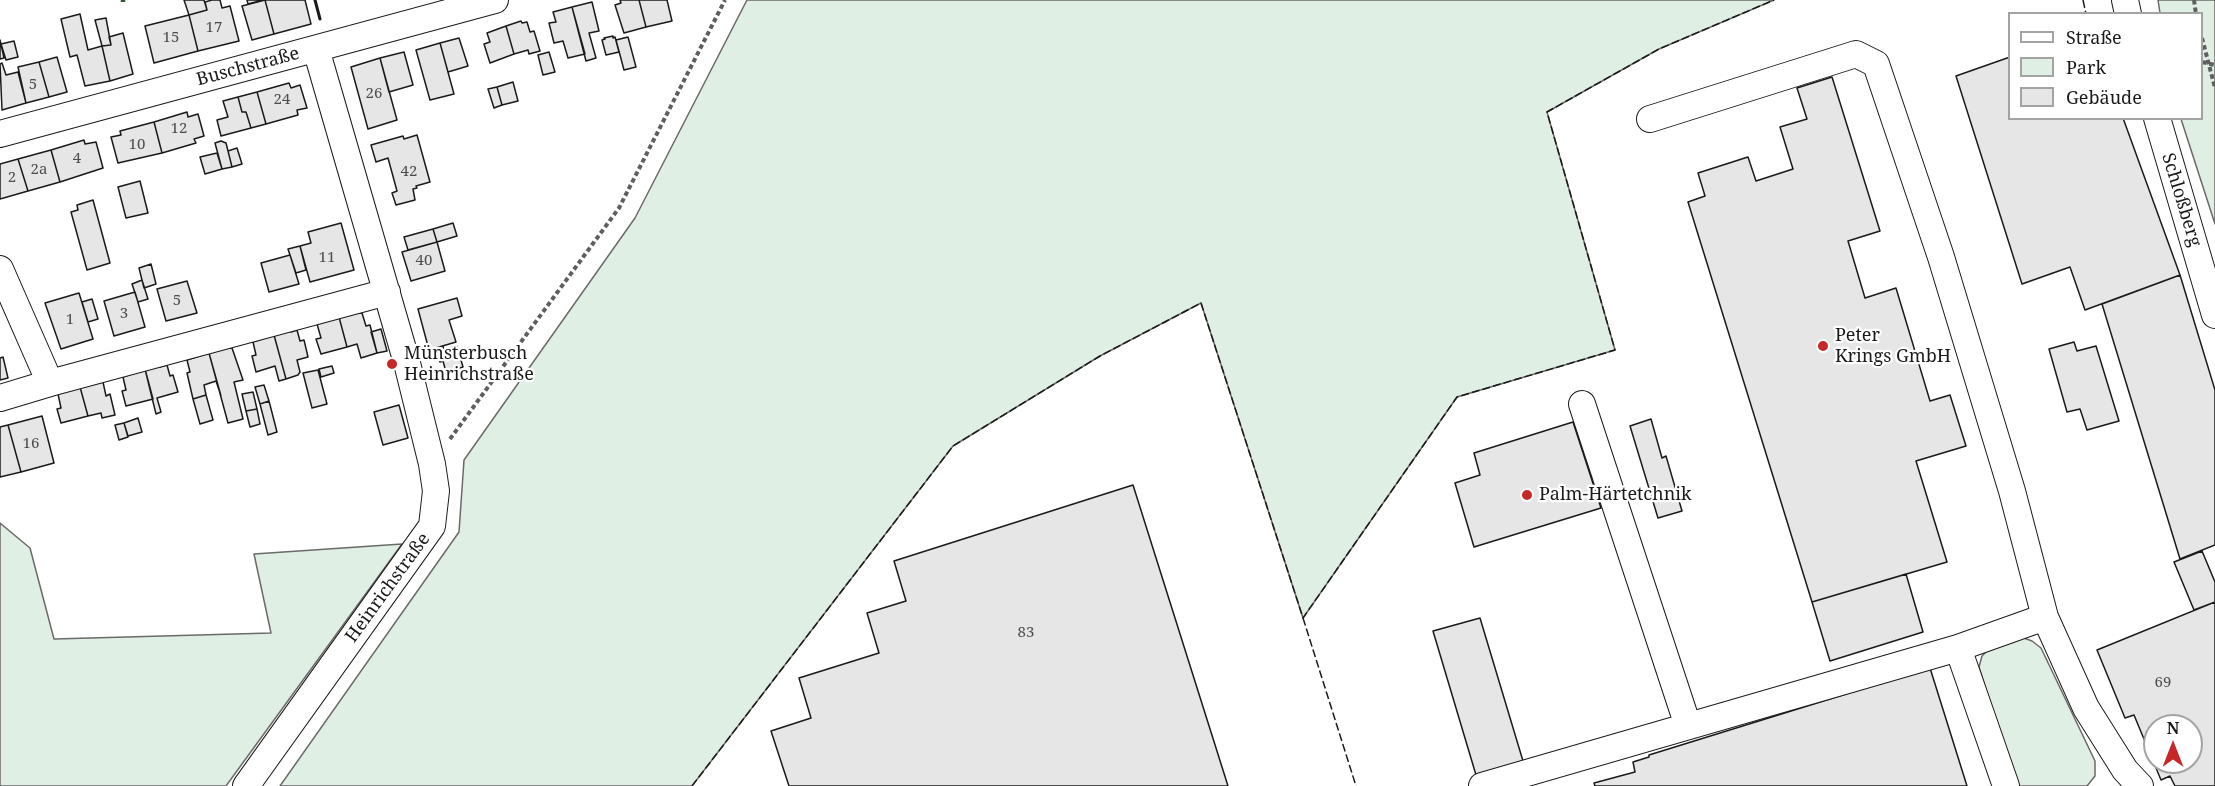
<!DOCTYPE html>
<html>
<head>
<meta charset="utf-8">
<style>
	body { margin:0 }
	#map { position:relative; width:2215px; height:786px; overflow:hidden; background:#fff; font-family:"Noto Serif",serif }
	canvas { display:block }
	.legend { position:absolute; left:2008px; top:12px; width:195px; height:108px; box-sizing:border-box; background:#fff; border:2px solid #a3a3a3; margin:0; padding:8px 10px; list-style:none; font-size:18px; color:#1a1a1a }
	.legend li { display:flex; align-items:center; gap:12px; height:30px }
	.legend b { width:30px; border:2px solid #a3a3a3 }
	.north { position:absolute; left:2143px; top:714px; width:60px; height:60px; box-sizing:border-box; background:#fff; border:2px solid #a3a3a3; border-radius:50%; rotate:0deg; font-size:16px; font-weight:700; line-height:24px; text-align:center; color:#1a1a1a }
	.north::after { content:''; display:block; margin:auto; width:21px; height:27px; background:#c62828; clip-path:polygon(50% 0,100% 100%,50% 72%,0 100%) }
</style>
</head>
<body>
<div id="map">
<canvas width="2215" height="786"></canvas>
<ul class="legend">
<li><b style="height:8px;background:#fff"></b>Straße</li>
<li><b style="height:16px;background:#e0efe3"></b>Park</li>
<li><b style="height:16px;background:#e6e6e6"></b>Gebäude</li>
</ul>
<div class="north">N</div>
</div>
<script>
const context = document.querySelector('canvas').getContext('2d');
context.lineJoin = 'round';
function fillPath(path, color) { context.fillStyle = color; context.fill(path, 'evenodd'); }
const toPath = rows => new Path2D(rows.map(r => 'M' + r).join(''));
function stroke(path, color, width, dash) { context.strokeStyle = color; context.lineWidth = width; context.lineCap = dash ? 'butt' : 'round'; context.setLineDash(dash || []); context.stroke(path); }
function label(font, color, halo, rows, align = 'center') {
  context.font = font + ' "Noto Serif",serif'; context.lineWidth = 4.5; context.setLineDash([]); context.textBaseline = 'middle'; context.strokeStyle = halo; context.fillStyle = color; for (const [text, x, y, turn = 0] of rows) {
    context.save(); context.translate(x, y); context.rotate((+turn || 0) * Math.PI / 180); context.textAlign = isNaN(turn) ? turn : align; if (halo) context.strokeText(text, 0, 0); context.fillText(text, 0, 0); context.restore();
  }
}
const green = toPath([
	[747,0,1774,0,1659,49,1547,112,1615,350,1457,397,1303,618,1201,303,1100,356,953,446,692,786,280,786,459,532,464,460,635,218,747,0],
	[2158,0,2215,0,2215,224,2181,119,2202,118,2202,14,2160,13,2158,0],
	[0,523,30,548,54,639,271,633,254,554,402,544,226,786,0,786,0,523],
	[2024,638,2032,641,2041,648,2095,761,2095,776,2087,786,2016,786,1979,667,1982,656,1989,649,2024,638]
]);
const building = toPath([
	[184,0,204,0,207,10,189,15,184,0],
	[212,0,220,0,222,8,230,6,239,41,198,51,189,15,207,10,205,2,212,0],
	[247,0,263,0,248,4,247,0],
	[265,0,305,0,311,24,274,34,265,0],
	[265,0,274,34,252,40,242,6,265,0],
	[620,0,639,0,646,27,624,33,615,5,621,3,620,0],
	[639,0,667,0,672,21,646,27,639,0],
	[592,2,599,31,589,33,596,58,586,61,572,7,592,2],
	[572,7,585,54,568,58,563,41,554,43,549,23,556,22,553,12,572,7],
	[80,14,88,50,102,46,110,81,85,86,77,55,70,57,61,19,80,14],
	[189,15,198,51,154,63,145,26,189,15],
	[106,18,111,45,102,46,95,20,106,18],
	[521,21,522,23,527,22,530,32,534,31,540,51,529,54,528,50,514,54,506,26,521,21],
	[506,26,514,54,490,63,484,44,490,42,487,33,506,26],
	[123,33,133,74,110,81,102,46,111,45,109,37,123,33],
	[613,36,613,38,615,37,619,52,606,55,602,40,605,39,604,38,613,36],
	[628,37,636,67,624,70,616,40,628,37],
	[459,38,468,66,448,72,440,43,459,38],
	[0,40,4,58,0,59,0,40],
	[14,41,18,57,6,60,1,44,14,41],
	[440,43,454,94,430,100,416,50,440,43],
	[404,52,413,85,389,92,380,58,404,52],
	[549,52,555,72,543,75,538,55,549,52],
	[57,57,67,92,49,97,39,62,57,57],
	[2010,57,2010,118,2123,118,2180,275,2085,310,2070,267,2022,284,1956,76,2010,57],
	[380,58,397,120,368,129,351,67,380,58],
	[39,62,49,97,26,103,18,67,39,62],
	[2,63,6,75,18,72,26,103,2,110,0,64,2,63],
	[1832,77,1880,231,1848,241,1865,298,1896,288,1930,401,1950,395,1966,446,1916,461,1947,562,1812,602,1688,202,1705,196,1698,173,1748,157,1756,181,1793,169,1780,127,1807,119,1797,88,1832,77],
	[513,82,518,101,502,105,497,87,513,82],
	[289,83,291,88,300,85,307,108,297,110,298,115,266,124,257,92,289,83],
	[497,87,502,105,494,108,488,89,497,87],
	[257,92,266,124,251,128,246,112,242,112,238,97,257,92],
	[238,97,242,112,246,112,251,128,221,136,217,120,228,117,223,101,238,97],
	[187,112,188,117,198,114,204,136,194,139,196,143,162,153,154,122,187,112],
	[154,122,162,153,118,163,111,137,121,135,120,131,154,122],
	[417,135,430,182,416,186,417,188,413,189,415,200,396,205,392,193,397,191,388,158,376,162,371,145,403,136,404,139,417,135],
	[84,140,85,144,96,142,103,168,60,182,51,150,84,140],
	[221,141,226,143,232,167,222,169,215,143,221,141],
	[237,148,242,164,232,167,228,151,237,148],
	[51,150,60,182,28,191,18,159,51,150],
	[217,153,222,169,205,174,200,157,217,153],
	[18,159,28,191,0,199,0,164,18,159],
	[140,181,148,213,126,218,118,187,140,181],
	[93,200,110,263,87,270,71,212,78,210,77,205,93,200],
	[341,223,354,270,310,282,300,246,311,243,308,232,341,223],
	[453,223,457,236,437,242,433,229,453,223],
	[433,229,437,242,408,250,404,237,433,229],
	[437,242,445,271,411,281,402,252,437,242],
	[300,246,306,270,296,273,288,249,300,246],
	[290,255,299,284,269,292,261,263,290,255],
	[151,264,156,284,144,288,139,268,151,264],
	[2180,275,2215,390,2215,545,2180,559,2102,304,2180,275],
	[142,280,148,299,138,302,132,284,142,280],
	[187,281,197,313,166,321,157,289,187,281],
	[135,292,145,327,114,336,104,301,135,292],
	[79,293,93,339,61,349,45,303,79,293],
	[457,298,462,316,449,320,456,342,429,350,418,309,457,298],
	[92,299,98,319,88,322,82,302,92,299],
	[354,313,362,313,366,326,370,325,377,353,361,358,357,344,347,347,339,317,354,313],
	[339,317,347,347,321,354,316,339,321,338,317,324,339,317],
	[381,329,387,351,377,353,371,332,381,329],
	[290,330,291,332,297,330,300,341,304,340,308,357,297,360,300,372,298,375,286,379,274,335,290,330],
	[274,335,286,379,279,381,275,366,256,372,252,356,256,355,253,342,274,335],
	[2074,342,2077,351,2096,346,2119,421,2087,430,2080,409,2067,412,2049,349,2074,342],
	[443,346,444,350,457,346,463,367,446,372,443,361,440,362,436,348,443,346],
	[225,348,232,348,243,380,234,382,243,419,228,423,209,353,225,348],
	[209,353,221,396,216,381,204,385,206,395,193,399,187,373,190,372,187,360,209,353],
	[3,357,8,378,0,380,0,358,3,357],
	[160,365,160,367,167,365,170,376,173,375,178,392,157,398,161,412,156,414,145,369,160,365],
	[332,366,334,373,321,377,319,369,332,366],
	[145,369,153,399,126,406,122,391,126,390,123,377,145,369],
	[318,370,327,404,312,408,303,373,318,370],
	[103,382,106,396,110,394,115,415,102,418,101,413,88,416,80,387,103,382],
	[264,385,269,401,260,404,255,387,264,385],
	[80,387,88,416,61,423,57,409,61,408,58,394,80,387],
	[253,392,257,409,246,411,242,394,253,392],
	[206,395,213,420,200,424,193,399,206,395],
	[269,401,277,432,268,435,260,404,269,401],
	[399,405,408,438,383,445,374,412,399,405],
	[257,409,260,424,250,427,246,411,257,409],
	[42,416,54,463,21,472,8,425,42,416],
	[138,418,142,432,128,436,124,423,138,418],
	[1651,419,1662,458,1666,456,1682,511,1658,518,1630,426,1651,419],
	[1573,422,1601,508,1474,547,1455,483,1480,475,1474,453,1573,422],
	[124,423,128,437,119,440,115,425,124,423],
	[8,425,21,472,0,477,0,427,8,425],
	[1133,485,1228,786,789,786,771,731,811,718,799,678,879,653,867,613,906,601,894,561,1133,485],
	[2202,551,2215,582,2215,602,2194,610,2174,562,2202,551],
	[1906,574,1923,632,1830,661,1812,602,1906,574],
	[2215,602,2215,786,2175,786,2170,776,2161,780,2134,715,2125,718,2097,650,2215,602],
	[2155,726,2191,726,2191,762,2155,762,2155,726],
	[1480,618,1523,761,1476,775,1433,631,1480,618],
	[1930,668,1967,786,1595,786,1594,783,1635,772,1633,762,1649,757,1649,755,1930,668]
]);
const path = toPath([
	[2194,0,2196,14],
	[2202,38,2215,88],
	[2202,62,2215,65],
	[450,439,619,208,725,0]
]);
const minor = toPath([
	[2125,0,2128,14],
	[2157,118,2215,315],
	[1650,119,1856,54,1876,64,1941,257,2012,491,2045,617,2086,708,2125,770,2140,786],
	[0,134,495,0],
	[0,269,50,383,387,292],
	[0,398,50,383],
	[1582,404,1688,726],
	[246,786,432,526,436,491,432,464,407,363,316,49],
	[1482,786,1958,648],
	[2006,786,1958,648,2045,617]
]);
const hedge = toPath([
	[123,0,123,2]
]);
const fence = toPath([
	[2083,0,2086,14],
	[1303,618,1356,786],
	[692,786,953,446,1100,356,1201,303,1303,618,1457,397,1615,350,1547,112,1659,49,1774,0]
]);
const wall = toPath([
	[315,0,320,19]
]);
const markers = [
	[1823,346,6,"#c62828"],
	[392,364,6,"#c62828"],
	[1527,495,6,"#c62828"]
];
const numberNames = [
	["17",214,28],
	["15",171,38],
	["5",33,85],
	["26",374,94],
	["24",282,100],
	["12",179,129],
	["10",137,145],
	["4",77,159],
	["2a",39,170],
	["42",409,172],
	["2",12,178],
	["11",327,258],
	["40",424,261],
	["5",177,301],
	["3",124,314],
	["1",70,320],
	["16",31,444],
	["83",1026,633],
	["69",2163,683]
];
const streetNames = [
	["Buschstraße",248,67,-15],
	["Schloßberg",2181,200,73],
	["Heinrichstraße",388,588,-54]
];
const poiNames = [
	["Peter",1835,336],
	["Krings GmbH",1835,357],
	["Münsterbusch",404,354],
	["Heinrichstraße",404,375],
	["Palm-Härtetchnik",1539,495]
];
fillPath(green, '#e0efe3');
stroke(green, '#6a6a6a', 1.5);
fillPath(building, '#e6e6e6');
stroke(building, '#1a1a1a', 1.5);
stroke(minor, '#1a1a1a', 28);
stroke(path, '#5f5f5f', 4, [4.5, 3]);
stroke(minor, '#fff', 26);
stroke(hedge, '#2b5a34', 4.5, [3, 4.5]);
stroke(fence, '#1a1a1a', 1.5, [8, 3]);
stroke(wall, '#1a1a1a', 3);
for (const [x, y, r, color] of markers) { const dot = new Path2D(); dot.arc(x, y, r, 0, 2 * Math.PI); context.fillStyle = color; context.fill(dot); stroke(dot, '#fff', 2); }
label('15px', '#4d4d4d', null, numberNames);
label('18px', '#1a1a1a', '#fff', streetNames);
label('18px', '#1a1a1a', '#fff', poiNames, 'left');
</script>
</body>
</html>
